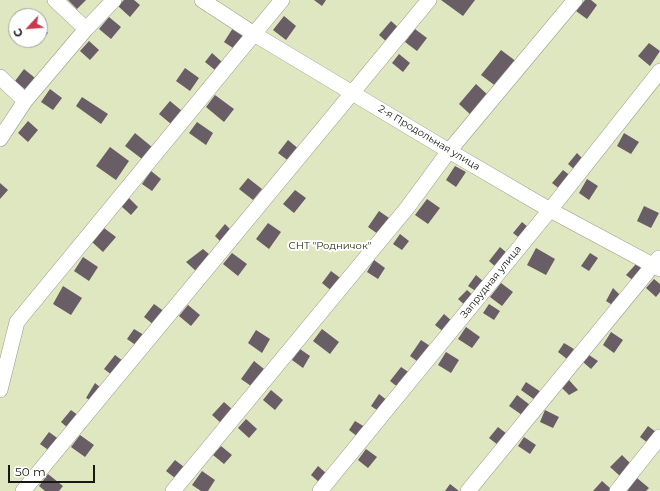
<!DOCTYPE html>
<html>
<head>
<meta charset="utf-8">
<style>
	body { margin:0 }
	#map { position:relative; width:660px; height:491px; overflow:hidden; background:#f3f1e1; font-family:Montserrat,sans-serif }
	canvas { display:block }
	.north { position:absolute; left:8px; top:8px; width:40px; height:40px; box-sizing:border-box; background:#fff; border:1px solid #a3a3a1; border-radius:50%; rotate:244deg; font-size:11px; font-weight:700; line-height:16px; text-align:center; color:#191813 }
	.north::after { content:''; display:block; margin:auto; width:14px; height:18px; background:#c9384b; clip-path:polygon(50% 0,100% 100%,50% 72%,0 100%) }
	.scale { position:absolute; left:8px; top:465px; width:87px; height:18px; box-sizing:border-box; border:2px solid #191813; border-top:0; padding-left:5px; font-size:12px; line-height:14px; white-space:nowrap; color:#191813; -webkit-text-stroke:3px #fff; paint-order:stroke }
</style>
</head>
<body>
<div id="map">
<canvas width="660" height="491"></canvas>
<div class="north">С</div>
<div class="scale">50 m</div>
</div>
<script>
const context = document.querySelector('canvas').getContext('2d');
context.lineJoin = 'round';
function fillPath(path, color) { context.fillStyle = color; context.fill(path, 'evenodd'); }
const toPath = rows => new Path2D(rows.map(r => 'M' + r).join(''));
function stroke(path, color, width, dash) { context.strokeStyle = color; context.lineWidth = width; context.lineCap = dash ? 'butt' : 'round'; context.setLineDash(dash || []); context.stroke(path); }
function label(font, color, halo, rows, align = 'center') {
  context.font = font + ' Montserrat,sans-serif'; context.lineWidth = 4; context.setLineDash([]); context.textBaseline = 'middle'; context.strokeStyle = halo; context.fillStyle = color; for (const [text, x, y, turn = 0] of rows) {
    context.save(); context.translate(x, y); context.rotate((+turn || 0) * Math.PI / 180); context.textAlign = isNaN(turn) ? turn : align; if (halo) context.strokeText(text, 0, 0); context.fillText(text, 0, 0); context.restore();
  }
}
const green = toPath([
	[0,0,660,0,660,491,0,491],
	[16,16,40,16,40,40,16,40]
]);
const building = toPath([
	[68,0,86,0,77,9],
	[124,0,134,0,140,5,130,17,118,6],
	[314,0,326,0,322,6],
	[441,0,475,0,463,16],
	[585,0,591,0,597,5,587,19,576,11],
	[284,16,296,26,286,40,273,30],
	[109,17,121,27,111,39,99,29],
	[391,21,400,29,388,43,379,35],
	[40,25,48,33,41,41,40,39],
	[233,28,245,36,236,50,224,42],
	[415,29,427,38,417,51,405,42],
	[89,41,99,50,90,60,80,51],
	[649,43,660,51,650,66,638,56],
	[501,50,517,62,497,87,481,75],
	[212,53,222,62,215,70,205,62],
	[399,54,410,63,403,72,392,63],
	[185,68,199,78,190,91,176,81],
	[24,69,35,78,26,90,15,81],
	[476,84,489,96,472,116,459,104],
	[50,89,62,98,53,110,41,102],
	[215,95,234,109,224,122,206,107],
	[82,97,108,114,101,124,76,106],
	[170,101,182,111,171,124,159,114],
	[28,121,38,130,28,142,18,133],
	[197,122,213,133,206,145,189,133],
	[135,133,152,147,142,159,125,146],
	[624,133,639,142,631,154,617,146],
	[288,140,300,150,290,162,278,153],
	[110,147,129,161,116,180,96,166],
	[577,153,584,160,575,170,568,164],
	[455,166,466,172,456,187,446,180],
	[563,170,572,177,561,190,552,183],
	[151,171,161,179,152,191,142,184],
	[248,178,262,189,253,200,239,189],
	[587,179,598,186,589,200,579,193],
	[0,183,8,190,0,199],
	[295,190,306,198,294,213,283,204],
	[129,198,138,207,131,215,121,206],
	[427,199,440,208,428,224,415,215],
	[644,206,659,213,651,228,637,221],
	[379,211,389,218,378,234,368,227],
	[522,222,529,228,521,239,513,233],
	[268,223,281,232,269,249,256,239],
	[225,224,232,231,222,243,215,236],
	[104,228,116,237,103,252,92,242],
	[400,234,409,241,402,250,393,244],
	[500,247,508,254,497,268,489,261],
	[536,248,555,259,546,275,527,265],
	[203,249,210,255,196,271,186,262],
	[232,253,247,264,238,276,223,264],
	[590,253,598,258,589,271,581,266],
	[83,257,98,267,89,281,74,271],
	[374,260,385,268,378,279,367,272],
	[636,264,643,270,634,281,626,275],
	[331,271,343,280,333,292,322,283],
	[476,275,484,282,477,292,468,286],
	[654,279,660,284,660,292,656,297,646,288],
	[501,283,513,292,502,306,490,297],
	[63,286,82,298,71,315,53,304],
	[613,288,622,297,614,306,606,301],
	[467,290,476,298,467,307,458,299],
	[154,304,165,312,154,325,144,317],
	[489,304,500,311,494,320,483,313],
	[188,305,200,315,191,326,179,316],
	[444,314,453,322,445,333,435,325],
	[466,327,480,337,472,348,458,339],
	[134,329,144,335,137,346,127,339],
	[322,329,339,342,330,354,313,341],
	[256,330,270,339,262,353,248,343],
	[611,332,623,340,614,353,603,345],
	[421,340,433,348,421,364,410,356],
	[564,343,574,349,567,359,558,352],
	[300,349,310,356,303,368,292,360],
	[446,352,459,360,451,373,438,365],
	[115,355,123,361,112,375,104,369],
	[589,355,598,361,591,369,583,362],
	[254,361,264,369,251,386,241,379],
	[401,367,410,373,399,388,390,381],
	[569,380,578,390,569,395,561,387],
	[526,382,541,392,535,400,521,390],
	[95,383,101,388,92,401,86,398],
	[271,390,283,400,275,410,263,400],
	[379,394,388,401,380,412,371,406],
	[517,395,530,405,522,415,509,406],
	[224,402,233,410,222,424,212,415],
	[71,410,79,416,69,429,61,422],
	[545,410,559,417,553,428,540,422],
	[246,419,257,429,249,438,238,428],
	[355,421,365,427,358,437,349,430],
	[648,426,656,432,648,443,640,437],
	[498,427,507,434,498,445,489,438],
	[49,432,60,440,51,452,40,444],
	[80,435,94,445,85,457,71,447],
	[524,437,536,445,530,454,518,446],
	[221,446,232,455,224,464,213,455],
	[366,449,377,457,368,468,358,460],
	[622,455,631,464,620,476,610,467],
	[175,460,184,467,175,478,166,471],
	[318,466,327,474,320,483,311,475],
	[202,471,215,480,208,491,201,491,192,485],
	[48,474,63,486,59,491,45,491,39,486],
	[637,478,649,488,646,491,627,491],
	[602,481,611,489,609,491,593,491],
	[450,484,459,491,445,491]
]);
const minor = toPath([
	[55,0,86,29],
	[202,0,254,34,449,151,550,210,660,269],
	[0,77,25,101],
	[0,139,25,101,86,29,114,0],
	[0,390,17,322,282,0],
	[23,491,429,0],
	[173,491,407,208,449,151,575,0],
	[320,491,550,210,660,71],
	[468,491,659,258],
	[617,491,660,437]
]);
const streetNames = [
	["2-я Продольная улица",429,138,31],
	["Запрудная улица",491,282,-51]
];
const parkNames = [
	["СНТ \"Родничок\"",330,246]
];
fillPath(green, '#dfe7c0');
fillPath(building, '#695d66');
stroke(minor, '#9b998b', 16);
stroke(minor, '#fff', 15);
label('10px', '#191813', '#fff', streetNames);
label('10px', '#272d08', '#fff', parkNames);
</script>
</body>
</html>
